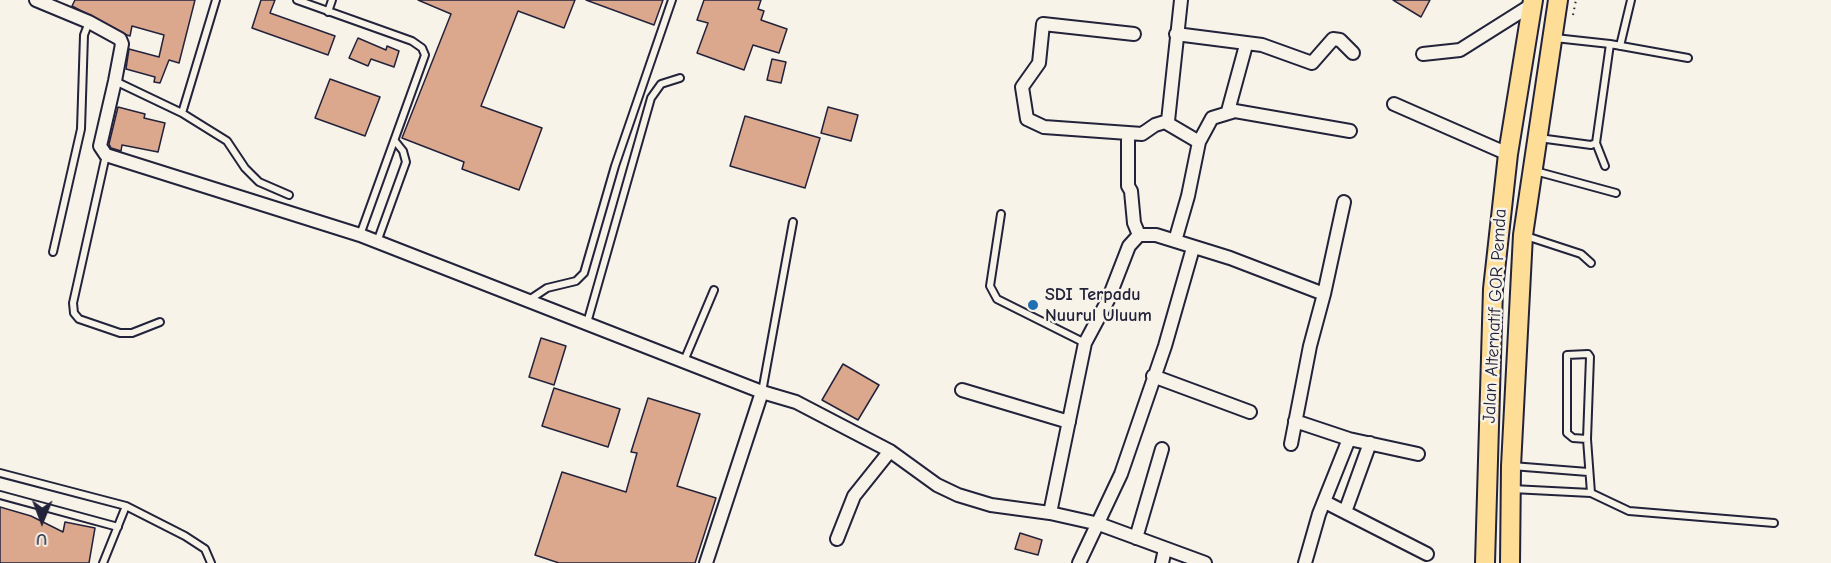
<!DOCTYPE html>
<html>
<head>
<meta charset="utf-8">
<style>
	body { margin:0 }
	#map { position:relative; width:1831px; height:563px; overflow:hidden; background:#f7f3e8; font-family:"Comic Neue",sans-serif }
	canvas { display:block }
	.north { position:absolute; left:12px; top:491px; width:60px; height:60px; -webkit-text-stroke:4px #f7f3e8; paint-order:stroke; rotate:181deg; font-size:16px; font-weight:700; line-height:24px; text-align:center; color:#22223b }
	.north::after { content:''; display:block; margin:auto; width:21px; height:27px; background:#22223b; clip-path:polygon(50% 0,100% 100%,50% 72%,0 100%) }
</style>
</head>
<body>
<div id="map">
<canvas width="1831" height="563"></canvas>
<div class="north">U</div>
</div>
<script>
const context = document.querySelector('canvas').getContext('2d');
context.lineJoin = 'round';
function fillPath(path, color) { context.fillStyle = color; context.fill(path, 'evenodd'); }
const toPath = rows => new Path2D(rows.map(r => 'M' + r).join(''));
function stroke(path, color, width, dash) { context.strokeStyle = color; context.lineWidth = width; context.lineCap = dash ? 'butt' : 'round'; context.setLineDash(dash || []); context.stroke(path); }
function label(font, color, halo, rows, align = 'center') {
  context.font = font + ' "Comic Neue",sans-serif'; context.lineWidth = 5; context.setLineDash([]); context.textBaseline = 'middle'; context.strokeStyle = halo; context.fillStyle = color; for (const [text, x, y, turn = 0] of rows) {
    context.save(); context.translate(x, y); context.rotate((+turn || 0) * Math.PI / 180); context.textAlign = isNaN(turn) ? turn : align; if (halo) context.strokeText(text, 0, 0); context.fillText(text, 0, 0); context.restore();
  }
}
const building = toPath([
	[75,0,195,0,179,63,169,60,160,83,154,82,155,77,126,69,129,49,159,57,164,35,132,26,130,36,127,35,72,6,75,0],
	[261,0,275,0,270,13,335,36,328,55,252,28,261,0],
	[418,0,575,0,564,28,518,11,481,106,542,128,519,190,462,169,464,162,402,138,451,14,418,0],
	[586,0,663,0,654,25,586,0],
	[704,0,761,0,758,9,764,11,761,20,787,29,779,53,753,45,744,70,697,53,708,23,697,20,704,0],
	[1393,0,1430,0,1421,17,1393,0],
	[358,38,386,50,387,46,399,51,394,67,371,59,368,66,349,58,358,38],
	[772,59,786,62,781,83,767,80,772,59],
	[330,79,380,97,365,136,315,118,330,79],
	[118,107,145,114,144,118,165,123,158,152,122,145,121,151,111,148,109,144,118,107],
	[828,107,858,115,851,141,821,133,828,107],
	[745,116,820,138,805,188,730,166,745,116],
	[541,338,566,346,554,385,529,377,541,338],
	[843,364,879,385,858,420,822,400,843,364],
	[554,388,620,409,608,447,542,426,554,388],
	[648,398,700,414,677,486,716,498,695,563,559,563,535,555,562,472,626,492,637,453,631,452,648,398],
	[0,507,31,516,63,532,65,522,95,528,89,563,0,563,0,507],
	[1020,533,1042,540,1038,555,1015,549,1020,533]
]);
const path = toPath([
	[1573,15,1576,0]
]);
const service = toPath([
	[297,0,412,41,422,48,425,55,360,235],
	[328,12,332,0],
	[1610,44,1688,58],
	[1620,46,1631,0],
	[115,81,182,113,216,0],
	[182,113,227,141,245,168,259,182,289,195],
	[1539,138,1591,145,1596,143,1610,44,1555,38],
	[1596,143,1605,166],
	[106,155,73,303,74,313,79,319,120,333,132,333,160,322],
	[1535,171,1616,193],
	[1001,214,990,286,997,299,1085,343],
	[1526,236,1581,254,1591,263],
	[377,242,406,162,403,151,395,141],
	[53,252,81,129,84,35,89,22],
	[529,300,547,288,576,281,584,273,615,166,672,0],
	[587,323,651,98,661,84,680,78],
	[684,361,714,290],
	[762,392,793,222],
	[1587,439,1573,438,1567,433,1567,355,1588,354,1590,357,1587,439,1591,493,1629,511,1774,523],
	[1512,466,1588,472],
	[0,473,126,506,185,536,205,549,211,563],
	[1512,489,1591,493],
	[0,495,118,527],
	[103,563,126,506]
]);
const minor = toPath([
	[36,0,89,22,120,39,122,44,115,81,100,146,106,155,360,235,762,392,796,402,890,451,937,485,958,495,991,505,1050,513,1099,524,1205,563],
	[1134,34,1043,24,1039,63,1022,87,1027,119,1044,127,1142,134,1155,125,1168,121,1181,0],
	[1176,34,1262,45,1312,63,1333,39,1340,40,1353,53],
	[1423,54,1460,50,1533,4],
	[1394,104,1508,154],
	[1228,111,1246,45],
	[1165,122,1199,142],
	[1128,133,1128,186,1131,191,1134,223,1139,235],
	[1175,241,1188,196,1199,142,1212,118,1235,111,1350,131],
	[1324,294,1344,202],
	[1153,376,1250,412],
	[962,390,1069,422],
	[1295,421,1349,439,1418,454],
	[1325,502,1427,554],
	[1345,512,1370,443],
	[1050,513,1085,343,1108,300,1129,246,1139,235,1156,235,1230,258,1324,294,1310,346,1291,444],
	[1136,538,1162,449],
	[837,539,854,496,890,451],
	[706,563,762,392],
	[1079,563,1121,474,1165,346,1193,248],
	[1162,563,1165,549],
	[1305,563,1319,514,1349,439]
]);
const primary = toPath([
	[1485,563,1493,289,1508,154,1533,0],
	[1510,563,1511,466,1523,235,1558,0]
]);
const markers = [
	[1033,305,6,"#1f6fb2"]
];
const poiNames = [
	["SDI Terpadu",1045,295],
	["Nuurul Uluum",1045,316]
];
const streetNames = [
	["Jalan Alternatif GOR Pemda",1495,316,-87]
];
fillPath(building, '#dba88e');
stroke(building, '#22223b', 1.5);
stroke(service, '#22223b', 10);
stroke(minor, '#22223b', 16);
stroke(primary, '#22223b', 22);
stroke(path, '#22223b', 2, [1.5, 4.5]);
stroke(service, '#f7f3e8', 6);
stroke(minor, '#f7f3e8', 12);
stroke(primary, '#fedd96', 18);
for (const [x, y, r, color] of markers) { const dot = new Path2D(); dot.arc(x, y, r, 0, 2 * Math.PI); context.fillStyle = color; context.fill(dot); stroke(dot, '#f7f3e8', 2); }
label('bold 18px', '#22223b', '#f7f3e8', poiNames, 'left');
label('18px', '#22223b', '#f7f3e8', streetNames);
</script>
</body>
</html>
